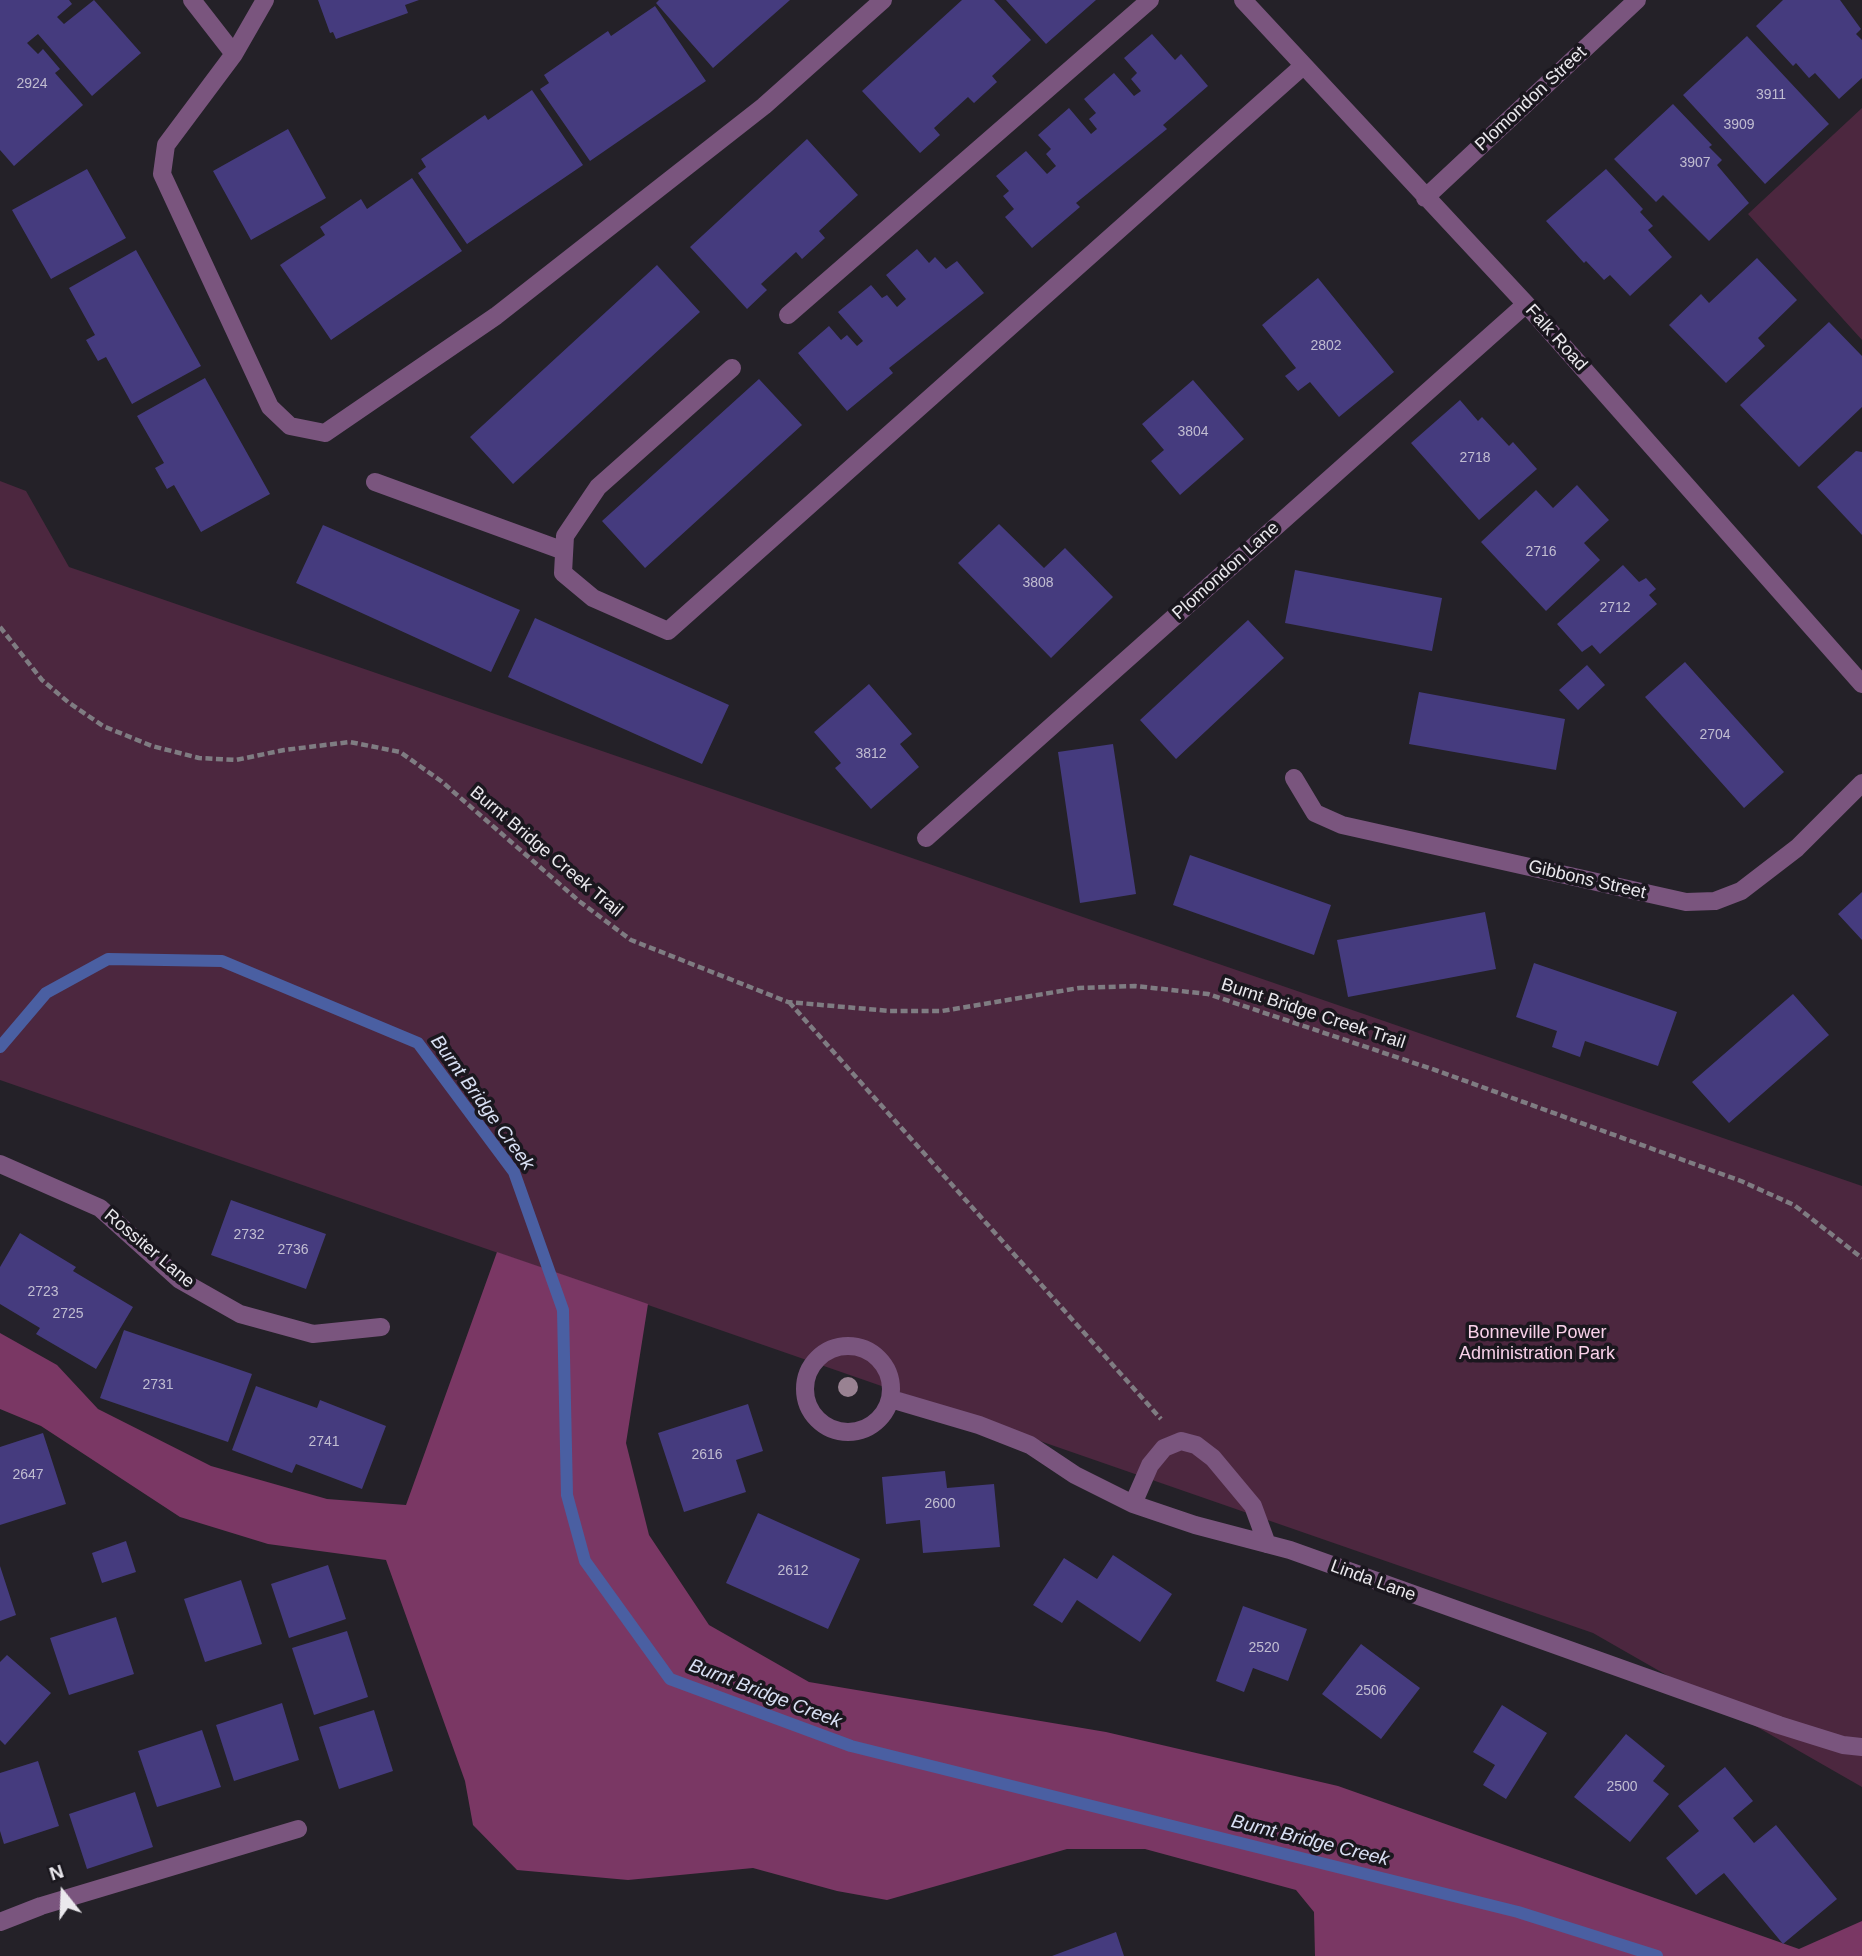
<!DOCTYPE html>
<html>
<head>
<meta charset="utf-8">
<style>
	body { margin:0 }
	#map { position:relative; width:1862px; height:1956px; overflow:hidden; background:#242128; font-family:Arial,sans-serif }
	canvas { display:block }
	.north { position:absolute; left:28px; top:1858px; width:70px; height:70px; -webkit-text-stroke:5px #1a171e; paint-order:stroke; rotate:342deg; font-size:19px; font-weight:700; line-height:28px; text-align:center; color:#eae8ed }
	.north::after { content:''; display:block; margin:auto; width:24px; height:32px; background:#eae8ed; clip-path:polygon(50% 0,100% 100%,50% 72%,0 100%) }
</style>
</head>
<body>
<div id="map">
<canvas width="1862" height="1956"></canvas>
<div class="north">N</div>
</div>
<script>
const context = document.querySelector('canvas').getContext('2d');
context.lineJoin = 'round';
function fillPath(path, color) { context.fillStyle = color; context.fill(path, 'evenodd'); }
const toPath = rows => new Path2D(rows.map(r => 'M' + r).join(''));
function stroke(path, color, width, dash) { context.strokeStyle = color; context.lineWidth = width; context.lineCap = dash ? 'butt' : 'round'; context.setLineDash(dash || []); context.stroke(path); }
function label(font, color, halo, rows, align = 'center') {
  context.font = font + ' Arial,sans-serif'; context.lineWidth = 7; context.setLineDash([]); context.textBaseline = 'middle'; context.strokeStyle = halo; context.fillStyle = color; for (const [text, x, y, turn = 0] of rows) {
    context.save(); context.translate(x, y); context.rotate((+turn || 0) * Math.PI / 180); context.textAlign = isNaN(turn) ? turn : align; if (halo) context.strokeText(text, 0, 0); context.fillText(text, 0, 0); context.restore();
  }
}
const green = toPath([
	[1862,108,1862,340,1748,214],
	[0,481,26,491,69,567,1862,1186,1862,1787,1593,1633,0,1080]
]);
const forest = toPath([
	[497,1252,648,1304,626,1443,649,1535,709,1625,809,1682,1106,1732,1338,1786,1799,1949,1862,1921,1862,1956,1315,1956,1314,1912,1296,1890,1145,1849,1067,1849,887,1900,837,1891,753,1868,628,1880,517,1870,473,1825,465,1781,386,1560,268,1544,180,1517,41,1426,0,1409,0,1333,57,1365,98,1409,211,1466,327,1499,406,1505]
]);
const stream = toPath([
	[0,1047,46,993,108,959,222,961,418,1043,514,1172,563,1310,567,1495,585,1561,670,1679,851,1746,1518,1912,1657,1956]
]);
const building = toPath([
	[0,0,69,0,72,4,57,17,64,24,94,0,141,53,92,96,38,34,27,43,38,54,43,49,60,69,55,73,83,105,14,166,0,150],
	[318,0,419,0,405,5,408,13,336,39,333,32,330,33],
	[659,0,790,0,713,68,656,3],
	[962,0,994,0,1031,40,992,76,997,82,974,103,968,97,934,128,940,135,920,153,862,91],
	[1006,0,1096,0,1046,44],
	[1783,0,1840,0,1861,29,1856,34,1862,40,1862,78,1839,99,1815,73,1809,78,1796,63,1793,66,1756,26],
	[655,6,706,81,590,161,540,89,549,83,544,75,608,31,611,36],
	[1152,34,1175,60,1181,54,1208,86,1163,125,1167,129,1076,203,1080,207,1032,248,1005,217,1014,209,1003,196,1009,191,996,176,1026,151,1047,174,1056,166,1046,154,1051,149,1038,135,1069,108,1091,134,1097,129,1089,119,1096,113,1084,99,1114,73,1134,96,1141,91,1131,79,1137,73,1124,58],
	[1747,36,1829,124,1765,184,1683,95],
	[532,90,583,165,467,244,418,173,426,167,421,159,485,115,488,120],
	[1673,104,1712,145,1709,147,1722,160,1717,165,1749,203,1709,241,1663,195,1656,202,1614,159],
	[288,129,326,198,251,240,213,171],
	[807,139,858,195,819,231,825,238,802,259,796,252,761,284,767,290,747,309,690,247],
	[87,169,126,238,51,279,12,210],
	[1606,169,1643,209,1640,212,1653,226,1648,230,1672,257,1630,296,1610,275,1604,280,1586,261,1584,263,1546,221],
	[412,178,462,251,331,340,280,265,325,235,320,227,361,199,367,209],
	[917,249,929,263,935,257,946,269,957,261,984,293,889,368,893,373,847,411,798,353,829,326,841,340,847,335,857,346,863,341,838,312,871,285,882,298,887,295,897,307,906,299,886,275],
	[136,250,201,366,132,404,106,357,98,361,86,340,95,335,69,288],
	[1757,258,1797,300,1758,338,1765,346,1726,383,1669,325,1701,294,1709,303],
	[657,265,700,312,513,484,470,437],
	[1318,278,1394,372,1339,417,1310,382,1298,391,1285,376,1296,368,1262,325],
	[1829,322,1862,356,1862,407,1799,467,1740,405],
	[205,378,270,494,201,532,174,485,167,489,155,468,164,463,137,416],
	[759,379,802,425,645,568,602,521],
	[1193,380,1244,439,1180,495,1151,461,1164,450,1142,424],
	[1460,400,1478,421,1482,417,1509,446,1513,442,1537,469,1479,520,1411,443],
	[1856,451,1862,452,1862,535,1817,487],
	[1577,485,1609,520,1584,543,1600,560,1546,611,1481,542,1536,490,1553,508],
	[999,524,1044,568,1065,548,1113,597,1051,658,958,563],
	[323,525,520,610,491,672,296,583],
	[1623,565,1639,582,1646,578,1656,589,1649,595,1657,604,1600,654,1592,645,1582,652,1557,624],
	[1295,570,1442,598,1432,651,1285,623],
	[535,618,729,705,702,764,508,677],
	[1248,620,1284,658,1176,759,1140,720],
	[1685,662,1784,772,1744,808,1645,697],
	[1587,665,1605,685,1578,710,1559,690],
	[869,684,912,734,900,744,919,767,871,809,835,768,841,763,814,732],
	[1419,692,1565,719,1556,770,1409,744],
	[1113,744,1136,894,1080,903,1058,752],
	[1190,855,1331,905,1314,955,1173,905],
	[1862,892,1862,940,1838,914],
	[1485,912,1496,969,1348,997,1337,940],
	[1534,963,1677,1012,1658,1066,1585,1041,1580,1057,1552,1047,1557,1031,1516,1017],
	[1793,994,1829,1035,1729,1123,1692,1082],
	[231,1200,326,1234,306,1289,211,1255],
	[20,1233,76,1267,73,1271,133,1307,96,1369,36,1334,40,1328,0,1304,0,1267],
	[124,1330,252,1374,228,1442,100,1398],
	[256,1386,317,1408,320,1400,386,1426,362,1489,296,1464,292,1473,232,1450],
	[748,1404,763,1451,736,1460,746,1492,684,1512,658,1433],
	[43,1433,66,1504,0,1525,0,1447],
	[945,1471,947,1488,994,1484,1000,1547,923,1553,920,1520,886,1524,882,1477],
	[758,1513,860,1559,828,1629,726,1583],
	[126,1541,136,1572,102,1583,92,1553],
	[1113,1555,1172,1594,1140,1642,1077,1600,1062,1623,1033,1605,1064,1558,1097,1579],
	[328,1565,346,1619,289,1638,271,1584],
	[0,1566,16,1615,0,1621],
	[241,1580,262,1644,205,1662,184,1599],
	[1243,1606,1307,1629,1288,1681,1253,1668,1244,1692,1216,1681],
	[116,1617,134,1674,69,1695,50,1638],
	[347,1631,368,1697,314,1715,292,1648],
	[1361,1644,1420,1688,1381,1739,1322,1694],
	[7,1655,51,1693,5,1745,0,1740,0,1662],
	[282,1703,299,1760,234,1781,216,1725],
	[1502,1705,1547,1733,1506,1799,1483,1785,1495,1765,1473,1752],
	[374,1710,393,1771,339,1789,319,1727],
	[202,1730,221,1787,157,1807,138,1751],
	[1626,1734,1665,1766,1653,1781,1669,1794,1630,1842,1574,1797],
	[38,1761,59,1826,4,1844,0,1831,0,1773],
	[1725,1767,1753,1801,1733,1818,1754,1843,1776,1825,1837,1899,1783,1944,1724,1873,1696,1895,1666,1858,1699,1831,1678,1806],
	[135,1792,153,1847,87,1869,69,1814],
	[1116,1932,1124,1956,1052,1956]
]);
const path = toPath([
	[0,627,42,680,68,702,103,726,152,746,199,758,236,760,284,750,350,742,400,752,441,781,579,901,631,940,788,1002,890,1011,942,1011,1079,988,1135,986,1208,994,1438,1071,1741,1181,1794,1205,1862,1258],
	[789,1002,1161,1419]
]);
const minor = toPath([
	[192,0,234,54],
	[265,0,234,54,166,145,162,174,270,407,290,426,325,433,496,316,764,106,883,0],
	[1243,0,1526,304,1862,684],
	[1425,198,1637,0],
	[788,315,1150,0],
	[732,368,598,487,565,536,563,573,593,598,668,631,1303,66],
	[375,482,564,551],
	[1294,778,1315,813,1342,825,1686,902,1715,901,1741,891,1797,848,1862,783],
	[926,838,1526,304],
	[0,1164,100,1208,180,1280,240,1314,313,1334,381,1327],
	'805 1389a43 43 0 1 1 86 0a43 43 0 1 1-86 0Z',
	[891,1399,979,1425,1030,1445,1075,1475,1133,1504,1195,1525,1290,1550,1779,1725,1843,1745,1862,1747],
	[1133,1504,1150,1465,1164,1448,1181,1441,1196,1445,1213,1458,1253,1506,1267,1544],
	[0,1922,41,1906,298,1829]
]);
const trees = [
	[848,1387]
];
const numberNames = [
	["2924",32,84],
	["3911",1771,95],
	["3909",1739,125],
	["3907",1695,163],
	["2802",1326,346],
	["3804",1193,432],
	["2718",1475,458],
	["2716",1541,552],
	["3808",1038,583],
	["2712",1615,608],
	["2704",1715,735],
	["3812",871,754],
	["2732",249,1235],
	["2736",293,1250],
	["2723",43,1292],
	["2725",68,1314],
	["2731",158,1385],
	["2741",324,1442],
	["2616",707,1455],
	["2647",28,1475],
	["2600",940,1504],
	["2612",793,1571],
	["2520",1264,1648],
	["2506",1371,1691],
	["2500",1622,1787]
];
const streetNames = [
	["Plomondon Street",1531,99,-43],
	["Falk Road",1556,338,48],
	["Plomondon Lane",1226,571,-42],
	["Burnt Bridge Creek Trail",546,852,40],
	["Gibbons Street",1587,880,13],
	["Burnt Bridge Creek Trail",1313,1014,18],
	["Rossiter Lane",149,1249,40],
	["Linda Lane",1373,1581,20]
];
const parkNames = [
	["Bonneville Power",1537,1333],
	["Administration Park",1537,1354]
];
const waterNames = [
	["Burnt Bridge Creek",482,1103,54],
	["Burnt Bridge Creek",765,1694,21],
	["Burnt Bridge Creek",1310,1841,14]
];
fillPath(green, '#4c273f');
fillPath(forest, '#7a3764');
stroke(stream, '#4a5fa2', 12);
fillPath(building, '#453b7e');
stroke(path, '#7f7c82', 4.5, [7, 3.5]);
stroke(minor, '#7a557e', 18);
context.fillStyle = '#998292';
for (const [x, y] of trees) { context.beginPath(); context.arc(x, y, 10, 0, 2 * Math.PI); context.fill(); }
label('14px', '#c1bdd1', null, numberNames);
label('18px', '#eae8ed', '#1a171e', streetNames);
label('18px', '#f9d1e9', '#1a171e', parkNames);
label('italic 19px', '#d9e0f4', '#1a171e', waterNames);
</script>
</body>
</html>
